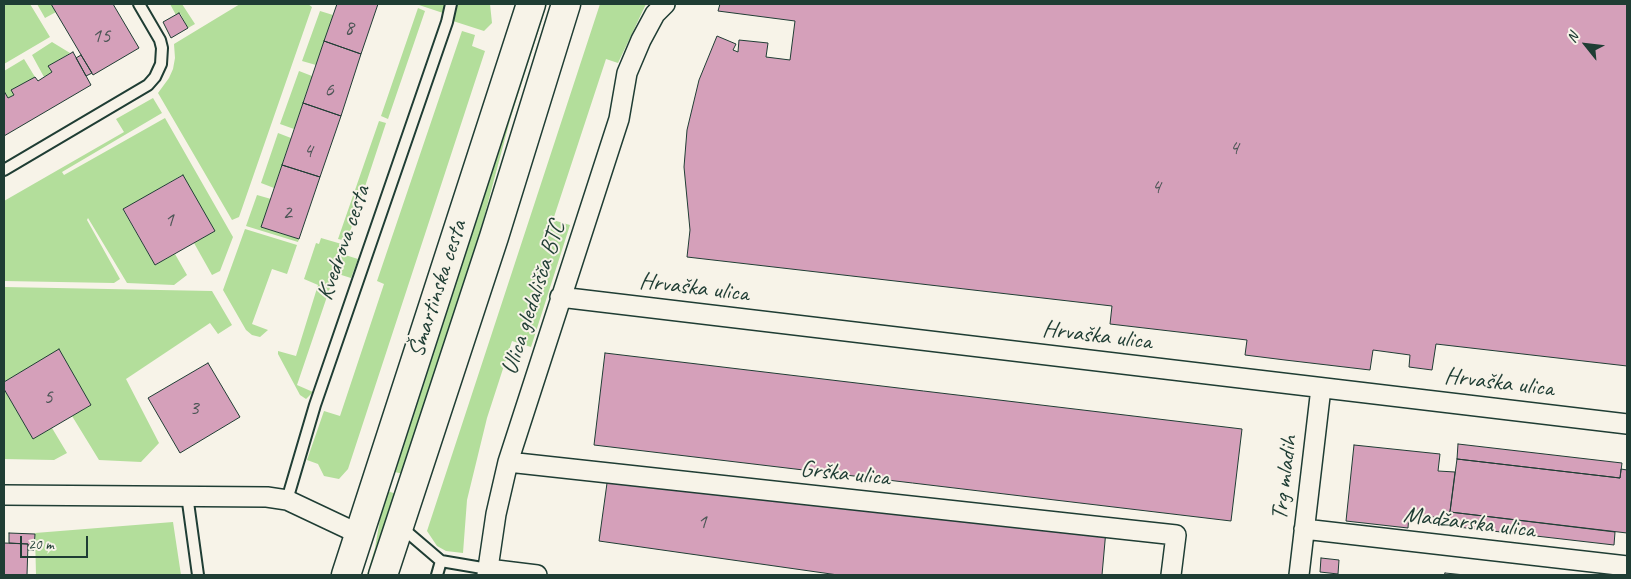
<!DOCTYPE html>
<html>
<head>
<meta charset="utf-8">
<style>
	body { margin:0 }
	#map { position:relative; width:1631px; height:579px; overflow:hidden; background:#f7f3e8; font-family:Caveat,sans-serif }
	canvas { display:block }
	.frame { position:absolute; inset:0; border:5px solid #1f3d34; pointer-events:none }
	.north { position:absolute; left:1561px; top:20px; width:50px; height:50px; -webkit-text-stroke:4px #f7f3e8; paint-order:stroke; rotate:299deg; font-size:14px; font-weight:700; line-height:20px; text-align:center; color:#1f3d34 }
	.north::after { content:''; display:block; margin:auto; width:18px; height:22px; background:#1f3d34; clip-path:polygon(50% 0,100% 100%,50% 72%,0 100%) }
	.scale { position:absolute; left:20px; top:536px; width:68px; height:22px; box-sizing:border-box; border:2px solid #1f3d34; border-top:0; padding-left:6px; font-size:15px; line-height:18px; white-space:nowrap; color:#1f3d34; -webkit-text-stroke:4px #f7f3e8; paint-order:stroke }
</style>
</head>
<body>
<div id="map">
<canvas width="1631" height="579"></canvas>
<div class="frame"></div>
<div class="north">N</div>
<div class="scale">20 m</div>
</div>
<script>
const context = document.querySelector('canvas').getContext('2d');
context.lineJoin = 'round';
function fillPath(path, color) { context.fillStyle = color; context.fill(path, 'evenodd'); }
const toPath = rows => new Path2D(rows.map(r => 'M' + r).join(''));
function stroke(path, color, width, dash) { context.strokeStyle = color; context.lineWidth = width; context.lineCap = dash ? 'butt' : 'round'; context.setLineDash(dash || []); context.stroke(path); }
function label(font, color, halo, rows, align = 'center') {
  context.font = font + ' Caveat,sans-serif'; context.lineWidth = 4; context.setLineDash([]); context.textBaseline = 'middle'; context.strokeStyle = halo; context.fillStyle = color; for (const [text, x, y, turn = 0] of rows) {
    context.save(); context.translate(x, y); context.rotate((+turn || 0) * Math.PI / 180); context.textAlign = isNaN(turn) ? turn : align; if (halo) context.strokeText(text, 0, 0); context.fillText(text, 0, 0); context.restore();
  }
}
const green = toPath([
	[4,4,30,4,50,37,4,64],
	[37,4,51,4,56,12,45,18],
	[170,4,182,4,195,24,188,28,180,13,176,15],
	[240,4,308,4,312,7,239,217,232,220,158,93,169,78,173,69,175,58,174,44],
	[416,4,446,4,443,13],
	[456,4,490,4,492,23,484,31,453,21],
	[543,4,547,4,510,120,471,266,403,474,391,471],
	[600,4,646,4,618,63,606,59,553,220,570,225,531,347,512,341,487,418,467,500,463,553,446,551,437,546,427,531],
	[418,8,425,11,388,119,381,116],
	[320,11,333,15,316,65,302,61],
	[462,31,475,35,472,46,485,51,348,469,339,479,324,476,318,464,307,460,324,411,340,416,384,284,377,281],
	[52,42,70,53,49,66,52,72,44,77,32,55],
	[24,59,35,77,12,90,14,95,8,98,4,91,4,71],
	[299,71,312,76,294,129,280,124],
	[153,98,162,113,62,172,64,175,165,118,233,237,220,271,212,275,194,243,215,231,182,175,123,210,155,265,175,254,187,275,174,285,127,283,88,218,87,220,120,279,114,283,4,281,4,201,124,132,116,119],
	[379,121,386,123,347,241,338,239],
	[278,133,291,138,274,188,261,183],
	[257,195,271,199,261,227,299,239,298,242,246,226],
	[245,229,297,245,287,274,272,269,252,324,268,330,260,337,252,335,246,330,223,290],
	[321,238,345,245,342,254,358,259,351,278,335,273,297,385,313,392,306,399,300,395,278,354,278,351,296,356,318,285,304,279,316,243,319,244],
	[4,287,212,291,232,325,218,334,210,323,126,379,159,443,141,462,99,460,72,416,91,405,59,350,4,382],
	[4,389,33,439,52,428,67,453,54,460,4,459],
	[385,490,396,494,370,575,367,575,375,548],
	[173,522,181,575,36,575,35,533]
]);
const building = toPath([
	[51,4,113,4,139,48,93,75,51,4],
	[337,4,378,4,361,54,324,41,337,4],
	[720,4,1627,4,1627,366,1436,344,1432,370,1409,367,1410,355,1373,350,1370,370,1285,360,1245,355,1247,340,1110,324,1112,306,687,257,690,230,684,167,687,130,699,80,717,36,736,44,733,50,738,52,739,40,768,43,766,57,790,60,795,21,718,11,720,4],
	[179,13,188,28,171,38,163,22,179,13],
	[324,41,361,54,341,116,303,103,324,41],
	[73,52,91,85,4,136,4,91,8,98,14,95,11,90,35,77,38,81,52,72,48,66,73,52],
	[81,55,92,73,86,76,76,58,81,55],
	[303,103,341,116,320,177,282,165,303,103],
	[282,165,320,177,299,239,261,227,282,165],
	[183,175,215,231,155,265,123,209,183,175],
	[59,349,91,405,33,439,4,389,4,382,59,349],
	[605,353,1242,429,1231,521,594,445,605,353],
	[208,363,240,417,180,453,148,398,208,363],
	[1458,444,1622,463,1620,478,1457,459,1458,444],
	[1354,445,1440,454,1438,471,1455,472,1449,519,1409,514,1408,528,1346,521,1354,445],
	[1457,459,1620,478,1621,469,1627,470,1627,533,1450,512,1457,459],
	[608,476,1106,530,1102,575,838,575,599,541,608,476],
	[1450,512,1615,532,1614,545,1449,526,1450,512],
	[9,533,35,534,34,550,28,550,28,544,9,543,9,533],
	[4,543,28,544,27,575,4,575,4,543],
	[1321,558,1339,560,1338,574,1320,572,1321,558],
	[1445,573,1465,575,1444,575,1445,573]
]);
const service = toPath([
	[4,170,148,85,155,77,161,64,162,48,160,40,139,4],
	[187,495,198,575],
	[287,500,315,405,447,22,451,4],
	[400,526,441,561,437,575],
	[441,561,488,569]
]);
const minor = toPath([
	[560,297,1627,424],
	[508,462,1176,535,1171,575],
	[4,495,267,497,287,500,359,534],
	[1304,529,1627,566],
	[488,569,537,575],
	[487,575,496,514,508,462,619,119,627,73,641,40,655,14,665,4],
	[1299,575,1321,388]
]);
const primary = toPath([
	[346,575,531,4],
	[383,575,494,237,566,4]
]);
const numberNames = [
	["8",349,28],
	["15",101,36],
	["6",329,90],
	["4",1234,148],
	["4",308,151],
	["4",1156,187],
	["2",287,213],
	["1",169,220],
	["5",48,397],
	["3",194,408],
	["1",702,522]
];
const streetNames = [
	["Kvedrova cesta",344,243,-71],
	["Hrvaška ulica",694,288,7],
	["Šmartinska cesta",438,289,-72],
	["Ulica gledališča BTC",534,298,-72],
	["Hrvaška ulica",1097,336,7],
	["Hrvaška ulica",1499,383,7],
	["Grška ulica",845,474,6],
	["Trg mladih",1285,478,-83],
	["Madžarska ulica",1469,523,7]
];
fillPath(green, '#b3de9b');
fillPath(building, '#d5a0ba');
stroke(building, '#1f3d34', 1);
stroke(service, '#1f3d34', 14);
stroke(minor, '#1f3d34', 22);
stroke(primary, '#1f3d34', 31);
stroke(service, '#f7f3e8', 10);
stroke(minor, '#f7f3e8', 19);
stroke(primary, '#f7f3e8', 28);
label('21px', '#4c5656', null, numberNames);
label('24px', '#1f3d34', '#f7f3e8', streetNames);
</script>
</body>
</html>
